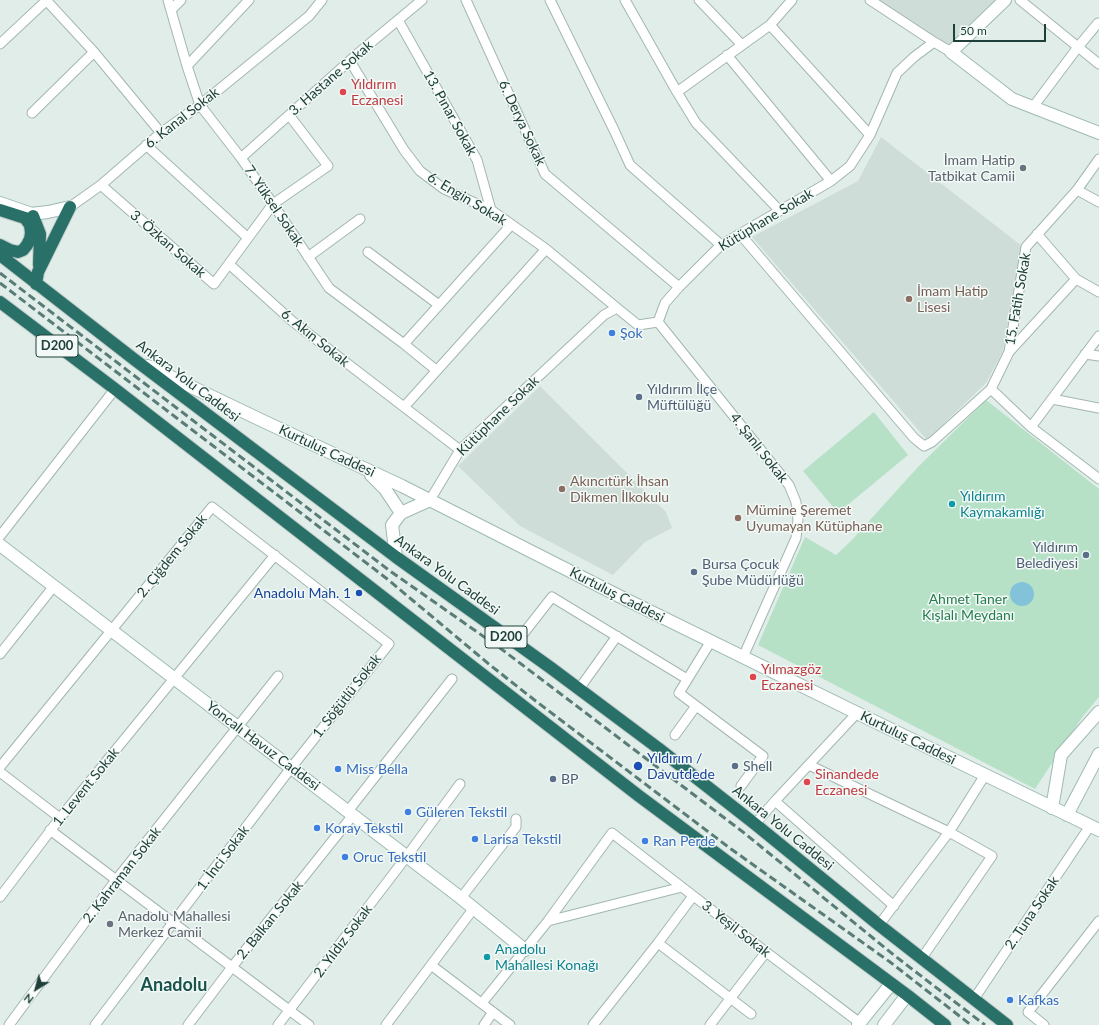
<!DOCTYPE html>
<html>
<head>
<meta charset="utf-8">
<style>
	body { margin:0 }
	#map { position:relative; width:1099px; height:1025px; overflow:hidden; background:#e1ede9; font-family:Lato,sans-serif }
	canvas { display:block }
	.north { position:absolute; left:16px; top:969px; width:40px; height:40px; -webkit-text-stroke:3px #f2f9f6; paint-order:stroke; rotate:217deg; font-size:11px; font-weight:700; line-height:16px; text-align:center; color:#1f403a }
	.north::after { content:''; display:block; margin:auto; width:14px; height:18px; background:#1f403a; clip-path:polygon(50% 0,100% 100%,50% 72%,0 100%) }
	.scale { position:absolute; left:953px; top:24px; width:93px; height:18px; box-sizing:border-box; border:2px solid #1f403a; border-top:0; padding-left:5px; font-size:12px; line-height:14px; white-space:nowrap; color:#1f403a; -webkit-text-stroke:3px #f2f9f6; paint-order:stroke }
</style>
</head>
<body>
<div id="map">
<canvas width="1099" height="1025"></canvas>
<div class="north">N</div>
<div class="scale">50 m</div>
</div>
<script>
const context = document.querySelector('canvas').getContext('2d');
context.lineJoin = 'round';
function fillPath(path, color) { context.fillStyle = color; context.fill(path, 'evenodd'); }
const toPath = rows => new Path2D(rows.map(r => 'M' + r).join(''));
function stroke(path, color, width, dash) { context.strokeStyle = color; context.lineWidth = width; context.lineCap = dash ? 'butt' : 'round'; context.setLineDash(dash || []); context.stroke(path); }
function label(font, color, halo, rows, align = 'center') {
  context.font = font + ' Lato,sans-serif'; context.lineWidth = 3; context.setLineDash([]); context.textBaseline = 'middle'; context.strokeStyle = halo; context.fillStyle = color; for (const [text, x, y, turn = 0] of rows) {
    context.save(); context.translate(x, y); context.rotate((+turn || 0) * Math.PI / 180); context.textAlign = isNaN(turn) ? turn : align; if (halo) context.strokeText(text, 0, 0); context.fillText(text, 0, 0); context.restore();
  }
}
const built = toPath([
	[874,0,1002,0,951,48],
	[881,137,1022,246,1003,351,986,383,927,440,752,237,858,181],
	[540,386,666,512,672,528,645,542,613,575,520,526,458,466]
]);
const green = toPath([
	[986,400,1099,489,1099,697,1083,716,1035,789,758,645,805,537,836,555,851,541,917,468],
	[874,412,908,455,838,513,803,471]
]);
const water = toPath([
	'1010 594a12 12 0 1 1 24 0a12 12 0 1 1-24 0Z'
]);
const street = toPath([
	[46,0,94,52,161,133],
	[168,0,187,66,200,105,241,158,273,204,329,288,404,344,436,370],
	[466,0,545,174,679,287],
	[550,0,614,130,630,165,721,245],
	[625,0,677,92,696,123,779,210],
	[699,0,742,45],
	[870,0,934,42,951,52],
	[1020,0,1099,64],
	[171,10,181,0],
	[398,20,477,160,491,210],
	[770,25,870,135],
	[0,44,47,0],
	[727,55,831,181],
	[350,61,404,150,420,171,444,189,491,210,546,249,617,308],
	[187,66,249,0],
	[677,92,770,25,792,0],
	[1033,107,1078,47,1098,23,1099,23],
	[32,113,94,52],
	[146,145,248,238],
	[241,158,356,55,422,0],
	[101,185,214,284,273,204,328,166,289,115],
	[1077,190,1099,202],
	[70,207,101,185,161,133,200,105,309,16,322,0],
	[740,234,914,438,924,446,932,442,991,389,1009,352,1026,247,1077,190,1099,159],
	[1037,234,1076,279,1099,292],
	[368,252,439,305],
	[308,257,360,219],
	[229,264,292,321,460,450],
	[658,322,789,485,796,502,798,520,796,538,743,657],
	[404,344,511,225],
	[1009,352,1076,279],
	[1085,354,1099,356],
	[991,389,1031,427,1099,479],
	[1052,399,1099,408],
	[404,407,546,249],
	[1031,427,1099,336],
	[430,500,460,450,604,315,617,308,638,325,658,322,665,303,679,287,721,245,831,181,850,166,870,135,897,73,914,57,934,42],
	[0,536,115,389],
	[711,641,679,693,763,756,741,786],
	[516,643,552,597,687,679],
	[0,654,54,586],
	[579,689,617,636],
	[675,735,696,706],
	[809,765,949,832,992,856,922,958],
	[0,767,212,507,389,644,291,768,95,1025],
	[0,772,60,818],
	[775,801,894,906],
	[348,811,452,679],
	[755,824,775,801,857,713],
	[50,830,309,1025],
	[0,897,60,818,275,555],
	[461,898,516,827,516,819],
	[548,921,682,887],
	[879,925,949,832,985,775],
	[658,943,751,1014],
	[431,965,510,1025],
	[974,999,1090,826],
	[482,1003,548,921,612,833,766,952,860,1023],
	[9,1025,116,880,278,676],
	[188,1025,232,967,353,815],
	[278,1025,407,856,460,784],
	[386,1025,474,908],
	[484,1025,493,1012],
	[593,1025,658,943,693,896],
	[710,1025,766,952],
	[1044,1025,1028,1012,1099,921]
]);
const secondary = toPath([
	[1005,0,951,52,1012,99,1099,133],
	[0,203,32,214],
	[22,215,48,212,70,207],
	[148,366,263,421,402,486,621,597,857,713,1099,830],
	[371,475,385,489,401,513],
	[0,545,461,898,525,950],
	[396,557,392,525,401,513,430,500],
	[1052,808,1061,755,1099,712],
	[1067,815,1099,754],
	[858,1025,891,984],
	[884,1025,907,995]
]);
const highway = toPath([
	[0,210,25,218,30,225,31,233,30,239,27,245,23,250,18,252,10,250,0,245],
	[33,216,40,234,39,265],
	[0,255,135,360,396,557,551,668,658,748,755,824,879,925,1007,1025],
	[36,284,38,272,70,207],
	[0,302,115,389,639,796,907,995,945,1025]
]);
const rail = toPath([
	[0,273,390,571,500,648,743,832,895,956,985,1025],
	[0,283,386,578,490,665,537,702,731,849,890,962,971,1025]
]);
const markers = [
	[343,92,4,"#e0444e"],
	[1023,168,4,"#6b7280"],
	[909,299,4,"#8d6e63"],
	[612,333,4,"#3f7fe0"],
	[639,397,4,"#5c6f8a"],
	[562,489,4,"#8d6e63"],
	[952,504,4,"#0f9aa8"],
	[738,518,4,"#8d6e63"],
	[1086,555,4,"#5c6f8a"],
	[694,572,4,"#5c6f8a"],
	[359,593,4,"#1a4fb4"],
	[753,677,4,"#e0444e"],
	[638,766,5,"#1a4fb4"],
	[735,766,4,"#5c6f8a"],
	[338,769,4,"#3f7fe0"],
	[553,779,4,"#5c6f8a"],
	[807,782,4,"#e0444e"],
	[408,812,4,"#3f7fe0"],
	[317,828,4,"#3f7fe0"],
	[475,839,4,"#3f7fe0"],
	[645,841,4,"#3f7fe0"],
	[345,857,4,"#3f7fe0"],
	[110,924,4,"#6b7280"],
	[487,957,4,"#0f9aa8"],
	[1010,1000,4,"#3f7fe0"]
];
const shields = [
	[57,346,42],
	[506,637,42]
];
const shieldNames = [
	["D200",57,346],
	["D200",506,637]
];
const streetNames = [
	["3. Hastane Sokak",331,78,-41],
	["13. Pınar Sokak",450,113,61],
	["6. Kanal Sokak",182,118,-38],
	["6. Derya Sokak",522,123,65],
	["6. Engin Sokak",467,199,31],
	["7. Yüksel Sokak",274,206,56],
	["Kütüphane Sokak",766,220,-31],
	["3. Özkan Sokak",168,244,41],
	["15. Fatih Sokak",1018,299,-80],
	["6. Akın Sokak",315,338,39],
	["Ankara Yolu Caddesi",188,381,37],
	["Kütüphane Sokak",498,416,-44],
	["4. Şanlı Sokak",759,448,52],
	["Kurtuluş Caddesi",327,451,25],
	["2. Çiğdem Sokak",172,556,-51],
	["Ankara Yolu Caddesi",447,575,36],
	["Kurtuluş Caddesi",617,595,27],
	["1. Söğütlü Sokak",347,696,-52],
	["Kurtuluş Caddesi",908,738,26],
	["Yoncalı Havuz Caddesi",263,746,37],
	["1. Levent Sokak",86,787,-51],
	["Ankara Yolu Caddesi",783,828,39],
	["1. İnci Sokak",223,858,-53],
	["2. Kahraman Sokak",122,875,-52],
	["2. Tuna Sokak",1032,913,-56],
	["2. Balkan Sokak",270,920,-51],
	["3. Yeşil Sokak",736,929,38],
	["2. Yıldız Sokak",343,941,-53]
];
const healthNames = [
	["Yıldırım",351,84],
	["Eczanesi",351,100],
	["Yılmazgöz",761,669],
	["Eczanesi",761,685],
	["Sinandede",815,774],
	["Eczanesi",815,790]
];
const worshipNames = [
	["İmam Hatip",1015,160],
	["Tatbikat Camii",1015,176],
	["Anadolu Mahallesi",118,916,"left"],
	["Merkez Camii",118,932,"left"]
];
const educationNames = [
	["İmam Hatip",917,291],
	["Lisesi",917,307],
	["Akıncıtürk İhsan",570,481],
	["Dikmen İlkokulu",570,497],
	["Mümine Şeremet",746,510],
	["Uyumayan Kütüphane",746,526]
];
const shopNames = [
	["Şok",620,333],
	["Miss Bella",346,769],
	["Güleren Tekstil",416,812],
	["Koray Tekstil",325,828],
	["Larisa Tekstil",483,839],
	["Ran Perde",653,841],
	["Oruc Tekstil",353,857],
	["Kafkas",1018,1000]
];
const serviceNames = [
	["Yıldırım İlçe",647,389],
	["Müftülüğü",647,405],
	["Yıldırım",1078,547,"right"],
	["Belediyesi",1078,563,"right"],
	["Bursa Çocuk",702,564],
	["Şube Müdürlüğü",702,580],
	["Shell",743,766],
	["BP",561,779]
];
const cultureNames = [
	["Yıldırım",960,496],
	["Kaymakamlığı",960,512],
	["Anadolu",495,949],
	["Mahallesi Konağı",495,965]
];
const transitNames = [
	["Anadolu Mah. 1",351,593],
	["Yıldırım /",647,758,"left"],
	["Davutdede",647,774,"left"]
];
const parkNames = [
	["Ahmet Taner",968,599],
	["Kışlalı Meydanı",968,615]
];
const districtNames = [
	["Anadolu",174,985]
];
fillPath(built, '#cfddd8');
fillPath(green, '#b7e1c7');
fillPath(water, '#83c3d9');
stroke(street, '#a3b6b1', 11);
stroke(secondary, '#9ebab3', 14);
stroke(highway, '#c0cac8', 14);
stroke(street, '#fff', 9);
stroke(secondary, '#fff', 12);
stroke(highway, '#287068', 12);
stroke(rail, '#5a7c76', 3, [8, 4]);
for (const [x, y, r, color] of markers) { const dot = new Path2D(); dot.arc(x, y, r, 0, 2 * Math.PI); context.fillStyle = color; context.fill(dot); stroke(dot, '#f2f9f6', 1.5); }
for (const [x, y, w] of shields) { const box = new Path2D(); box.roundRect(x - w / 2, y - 11, w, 22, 3); context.fillStyle = '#f2f9f6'; context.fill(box); stroke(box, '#1f403a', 1); }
label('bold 13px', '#1f403a', null, shieldNames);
label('14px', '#1f403a', '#f2f9f6', streetNames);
label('14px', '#be3a42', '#f2f9f6', healthNames, 'left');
label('14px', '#5b616d', '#f2f9f6', worshipNames, 'right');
label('14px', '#785e54', '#f2f9f6', educationNames, 'left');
label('14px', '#366cbe', '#f2f9f6', shopNames, 'left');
label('14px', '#4e5e75', '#f2f9f6', serviceNames, 'left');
label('14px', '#0d838f', '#f2f9f6', cultureNames, 'left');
label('14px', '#164399', '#f2f9f6', transitNames, 'right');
label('14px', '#257c4f', '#f2f9f6', parkNames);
label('bold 18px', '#19544c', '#f2f9f6', districtNames);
</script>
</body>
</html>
